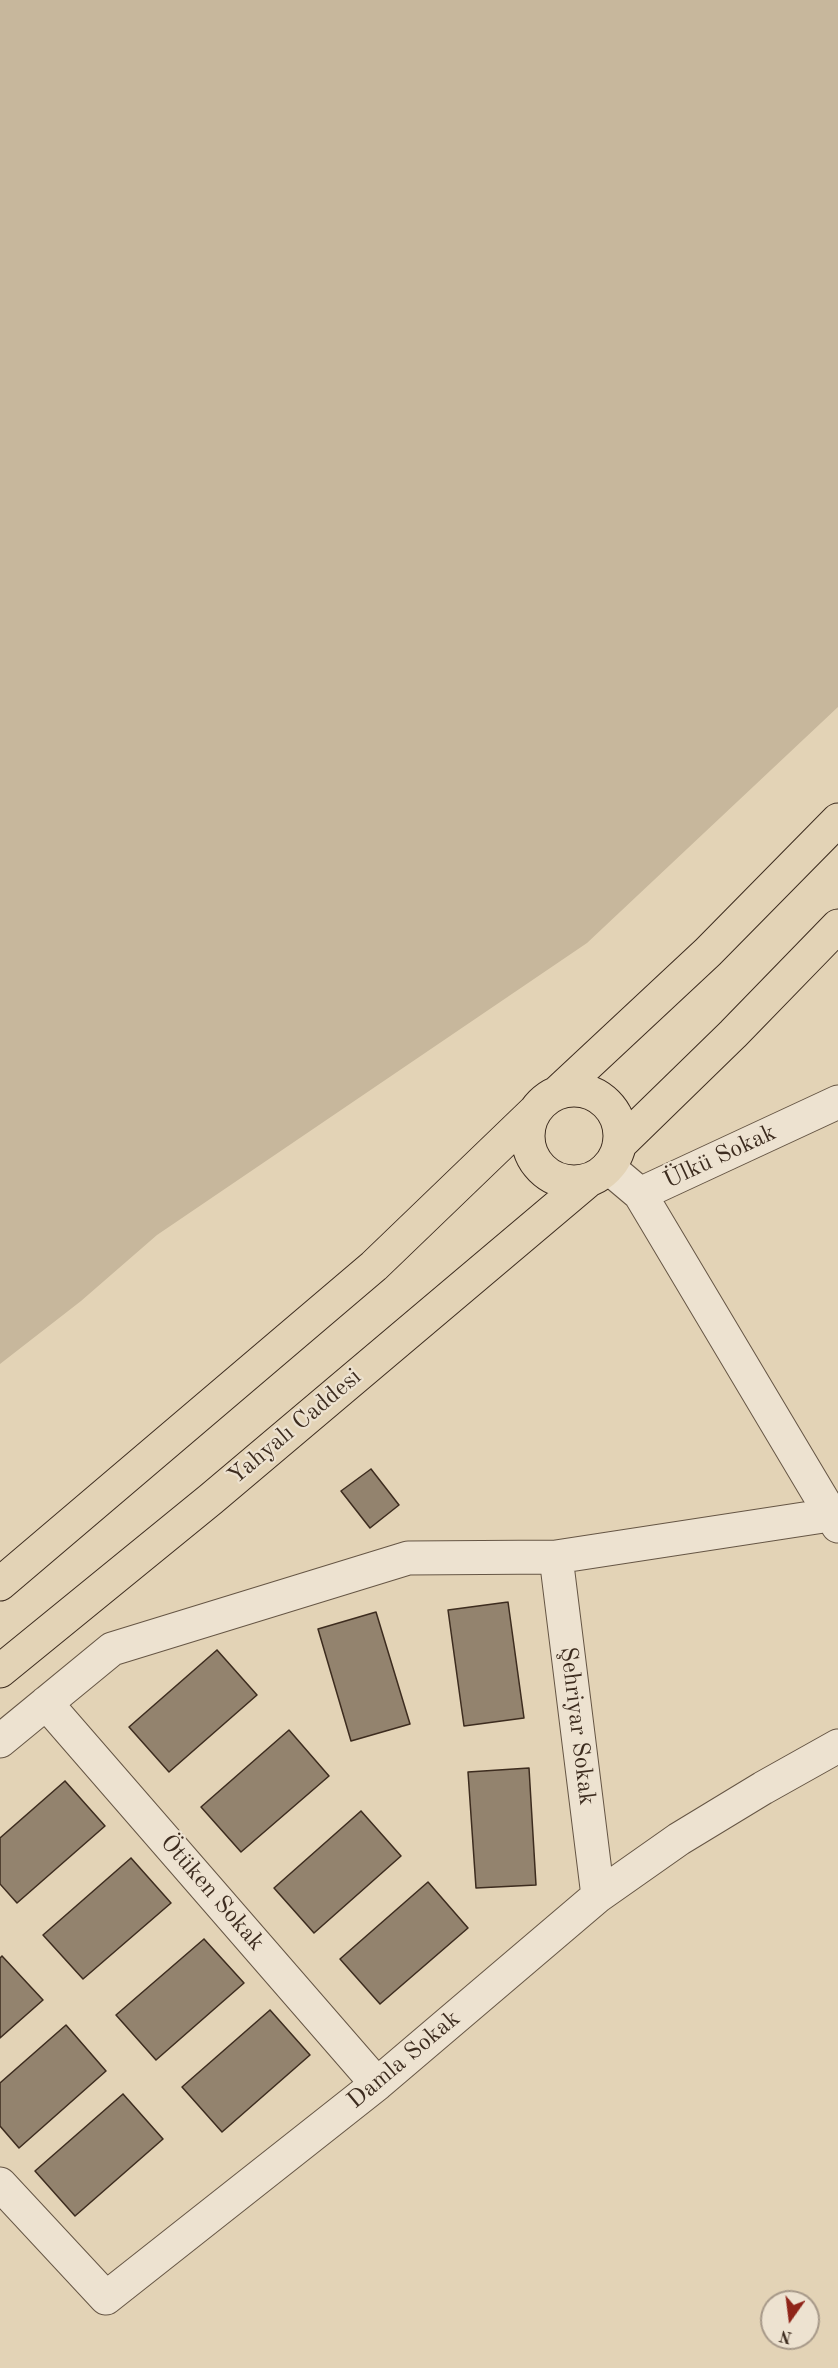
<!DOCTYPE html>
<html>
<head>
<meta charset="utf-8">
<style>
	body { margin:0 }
	#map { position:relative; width:838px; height:2368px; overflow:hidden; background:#e3d3b6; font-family:"Old Standard TT",serif }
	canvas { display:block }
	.north { position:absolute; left:760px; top:2290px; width:60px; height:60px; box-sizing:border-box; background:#ede2d0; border:2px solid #a79989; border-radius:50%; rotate:194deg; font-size:16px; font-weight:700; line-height:24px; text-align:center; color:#3d2c1f }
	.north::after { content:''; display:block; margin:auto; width:21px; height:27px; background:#8f2418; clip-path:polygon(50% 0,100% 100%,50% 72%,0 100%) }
</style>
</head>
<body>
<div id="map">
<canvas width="838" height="2368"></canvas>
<div class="north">N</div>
</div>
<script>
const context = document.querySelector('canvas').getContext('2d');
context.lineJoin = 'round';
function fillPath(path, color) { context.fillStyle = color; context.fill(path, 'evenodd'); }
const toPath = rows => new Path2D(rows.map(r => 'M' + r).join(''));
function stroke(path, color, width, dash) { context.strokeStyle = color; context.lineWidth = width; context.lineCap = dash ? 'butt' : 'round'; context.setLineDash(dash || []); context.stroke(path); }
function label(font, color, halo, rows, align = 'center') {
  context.font = font + ' "Old Standard TT",serif'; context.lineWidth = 4.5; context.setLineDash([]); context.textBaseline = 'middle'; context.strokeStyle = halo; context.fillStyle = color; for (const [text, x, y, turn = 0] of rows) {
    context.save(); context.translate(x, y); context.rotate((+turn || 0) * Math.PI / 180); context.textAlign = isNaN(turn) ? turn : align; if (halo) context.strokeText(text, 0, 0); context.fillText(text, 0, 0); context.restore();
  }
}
const green = toPath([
	[0,0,838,0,838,707,587,943,157,1235,81,1301,0,1364]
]);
const building = toPath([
	[371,1469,399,1505,370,1528,341,1491,371,1469],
	[508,1602,524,1718,464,1726,448,1610,508,1602],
	[376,1612,410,1724,351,1741,318,1629,376,1612],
	[217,1650,257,1695,169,1772,129,1727,217,1650],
	[289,1730,329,1776,241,1852,201,1807,289,1730],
	[529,1768,536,1885,476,1888,468,1772,529,1768],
	[65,1781,105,1826,17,1903,0,1884,0,1838,65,1781],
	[361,1811,401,1856,314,1933,274,1888,361,1811],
	[131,1858,171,1903,83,1979,43,1935,131,1858],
	[428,1882,468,1928,380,2004,340,1959,428,1882],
	[204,1939,244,1983,156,2060,116,2015,204,1939],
	[2,1956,43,2000,0,2038,0,1958,2,1956],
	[270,2010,310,2055,222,2132,182,2087,270,2010],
	[66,2025,106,2071,19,2148,0,2126,0,2083,66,2025],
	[123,2094,163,2139,75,2216,35,2171,123,2094]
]);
const minor = toPath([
	[608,1167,640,1194,838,1102],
	[640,1194,838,1526],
	[556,1557,598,1896],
	[46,1703,377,2084],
	[0,1741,112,1649,408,1558,556,1557,830,1515],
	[0,2184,106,2298,377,2084,598,1896,679,1839,763,1788,838,1746]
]);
const major = toPath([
	'528 1136a46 46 0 1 1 92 0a46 46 0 1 1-92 0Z',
	[558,1092,708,952,838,820],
	[619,1145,733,1034,838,926],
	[0,1584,374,1266,534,1112],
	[0,1671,211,1499,589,1180]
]);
const streetNames = [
	["Ülkü Sokak",720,1157,-25],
	["Yahyalı Caddesi",295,1427,-40],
	["Şehriyar Sokak",577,1726,83],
	["Ötüken Sokak",212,1893,49],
	["Damla Sokak",404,2060,-40]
];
fillPath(green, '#c7b79c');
fillPath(building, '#93836e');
stroke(building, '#3d2c1f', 1.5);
stroke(minor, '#665645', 35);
stroke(major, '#3d2c1f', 35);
stroke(minor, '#ede2d0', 33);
stroke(major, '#e3d3b6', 33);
label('24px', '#3d2c1f', '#ede2d0', streetNames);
</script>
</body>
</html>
